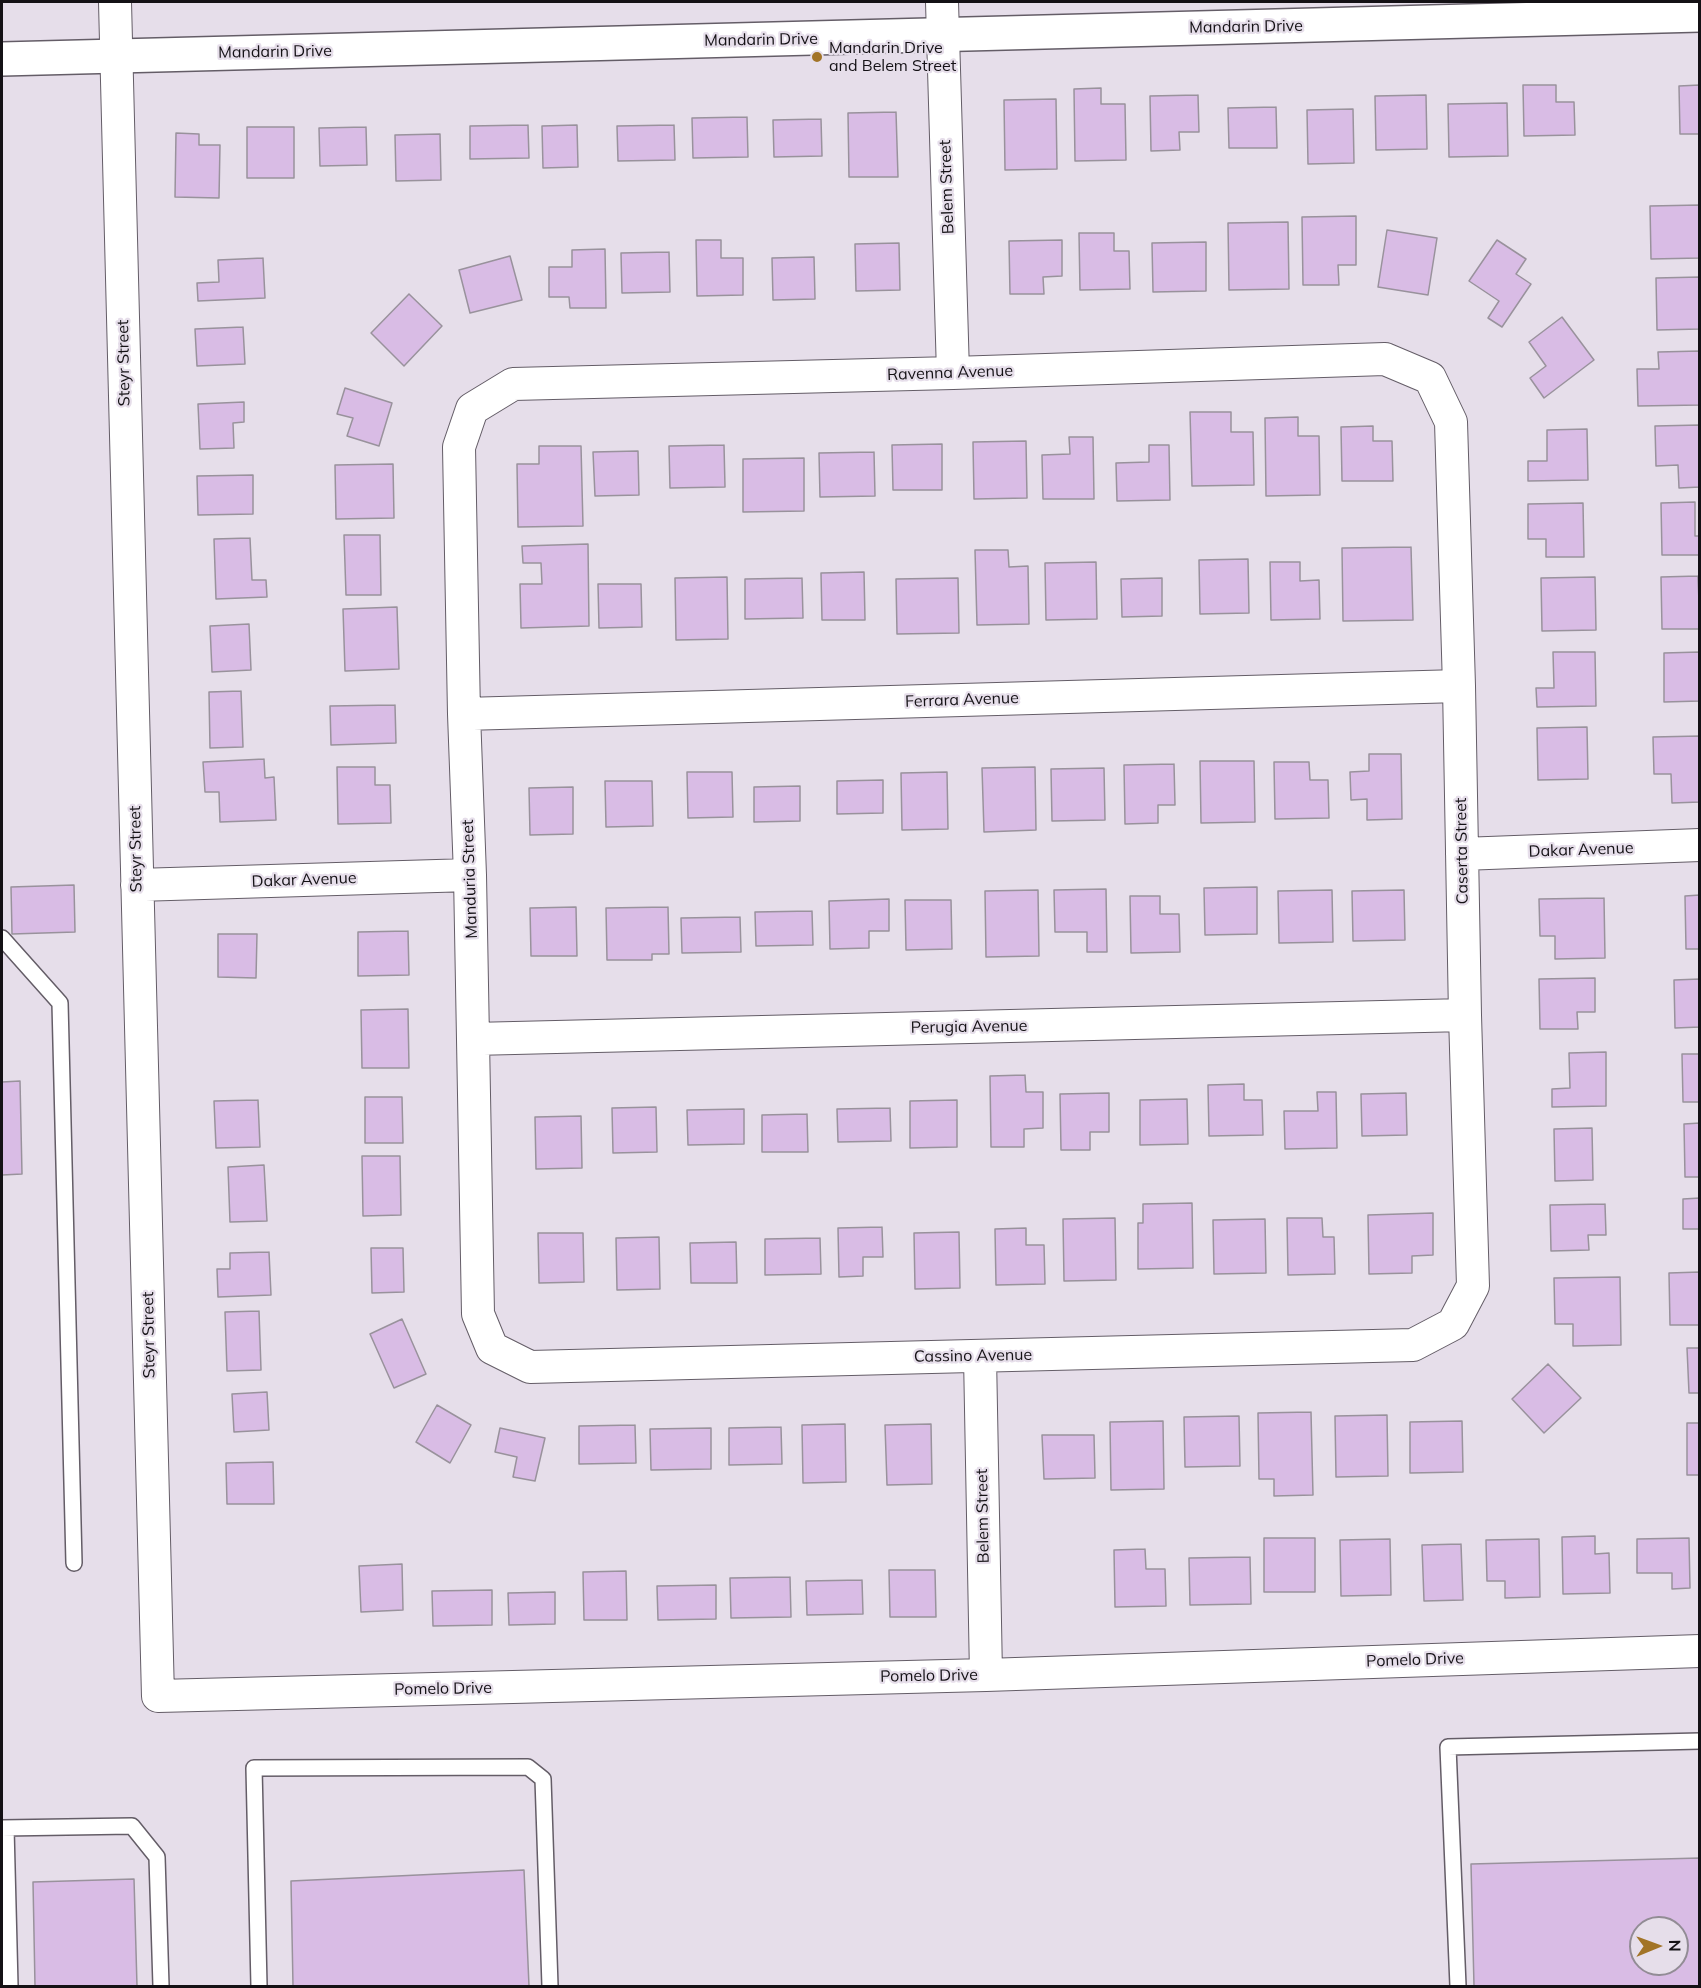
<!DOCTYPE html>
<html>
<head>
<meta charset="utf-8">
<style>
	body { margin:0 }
	#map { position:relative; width:1701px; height:1988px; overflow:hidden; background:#e6deea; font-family:Mulish,sans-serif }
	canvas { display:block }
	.frame { position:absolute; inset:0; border:3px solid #141115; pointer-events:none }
	.north { position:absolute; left:1629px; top:1916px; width:60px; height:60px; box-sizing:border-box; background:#e6deea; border:2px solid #928c95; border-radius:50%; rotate:89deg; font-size:16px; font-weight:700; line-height:24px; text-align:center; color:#141115 }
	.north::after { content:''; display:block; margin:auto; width:21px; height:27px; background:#a27427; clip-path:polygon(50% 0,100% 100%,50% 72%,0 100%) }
</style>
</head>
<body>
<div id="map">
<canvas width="1701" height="1988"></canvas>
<div class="frame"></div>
<div class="north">N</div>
</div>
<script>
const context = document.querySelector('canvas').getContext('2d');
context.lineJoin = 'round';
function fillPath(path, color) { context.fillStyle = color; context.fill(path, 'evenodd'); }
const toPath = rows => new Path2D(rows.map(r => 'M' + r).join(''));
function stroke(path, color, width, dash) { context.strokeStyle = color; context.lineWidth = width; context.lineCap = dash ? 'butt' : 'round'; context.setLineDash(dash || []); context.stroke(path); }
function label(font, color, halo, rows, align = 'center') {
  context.font = font + ' Mulish,sans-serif'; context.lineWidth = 4.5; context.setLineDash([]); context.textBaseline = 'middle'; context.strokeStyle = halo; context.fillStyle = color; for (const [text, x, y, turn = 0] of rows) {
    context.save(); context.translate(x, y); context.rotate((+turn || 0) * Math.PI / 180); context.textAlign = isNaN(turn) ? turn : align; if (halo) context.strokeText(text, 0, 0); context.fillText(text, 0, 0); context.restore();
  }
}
const building = toPath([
	[1523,85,1556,85,1556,102,1574,102,1575,135,1524,136,1523,85],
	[1700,85,1700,134,1680,134,1679,86,1700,85],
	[1101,88,1101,104,1125,104,1126,160,1075,161,1074,89,1101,88],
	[1198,95,1199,132,1179,132,1180,150,1151,151,1150,96,1198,95],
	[1426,95,1427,149,1376,150,1375,96,1426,95],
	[1056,99,1057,169,1005,170,1004,100,1056,99],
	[1507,103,1508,156,1449,157,1448,104,1507,103],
	[1276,107,1277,148,1229,148,1228,108,1276,107],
	[1353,109,1354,163,1308,164,1307,110,1353,109],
	[896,112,898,177,849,177,848,113,896,112],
	[747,117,748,157,693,158,692,118,747,117],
	[821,119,822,156,774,157,773,120,821,119],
	[528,125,529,158,470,159,470,126,528,125],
	[577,125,578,167,543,168,542,126,577,125],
	[674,125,675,160,618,161,617,126,674,125],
	[247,127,294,127,294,178,247,178,247,127],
	[366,127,367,165,320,166,319,128,366,127],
	[176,133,199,134,199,145,220,145,219,198,175,197,176,133],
	[440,134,441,180,396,181,395,135,440,134],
	[1700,205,1700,258,1651,259,1650,206,1700,205],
	[1356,216,1356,265,1338,265,1339,285,1303,285,1302,217,1356,216],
	[1288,222,1289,289,1229,290,1228,223,1288,222],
	[1387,230,1437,238,1428,295,1378,287,1387,230],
	[1079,233,1114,233,1114,251,1129,251,1130,289,1080,290,1079,233],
	[696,240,721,240,721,258,743,258,743,295,697,296,696,240],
	[1062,240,1062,276,1043,277,1044,294,1010,294,1009,241,1062,240],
	[1497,240,1526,259,1516,274,1531,284,1502,327,1488,318,1499,301,1469,281,1497,240],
	[1206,242,1206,291,1153,292,1152,243,1206,242],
	[899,243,900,290,856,291,855,244,899,243],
	[605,249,606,308,570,308,569,297,549,297,549,267,572,267,572,250,605,249],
	[669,252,670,292,622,293,621,253,669,252],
	[510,256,522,300,470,313,459,270,510,256],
	[814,257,815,299,773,300,772,258,814,257],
	[263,258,265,298,198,301,197,283,219,282,218,260,263,258],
	[1700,277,1700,329,1657,330,1656,278,1700,277],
	[409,294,442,326,404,366,371,333,409,294],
	[1562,317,1594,360,1544,398,1530,378,1546,366,1529,342,1562,317],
	[243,327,245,364,197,366,195,329,243,327],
	[1700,351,1700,405,1638,406,1637,369,1659,369,1658,352,1700,351],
	[345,388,392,403,379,446,347,436,353,418,337,414,345,388],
	[244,402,244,422,233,423,234,448,200,449,198,404,244,402],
	[1190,412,1231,412,1231,432,1253,432,1254,485,1192,486,1190,412],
	[1298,417,1298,436,1319,436,1320,495,1266,496,1265,418,1298,417],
	[1700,425,1700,487,1679,488,1678,465,1656,466,1655,426,1700,425],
	[1373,426,1373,441,1392,441,1393,481,1342,481,1341,427,1373,426],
	[1587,429,1588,480,1528,481,1528,461,1547,461,1547,430,1587,429],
	[1069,437,1093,437,1094,499,1043,499,1042,455,1070,454,1069,437],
	[1026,441,1027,498,974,499,973,442,1026,441],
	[942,444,942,490,893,490,892,445,942,444],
	[724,445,725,487,670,488,669,446,724,445],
	[1149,445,1169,445,1170,500,1117,501,1116,463,1149,462,1149,445],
	[539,446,581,446,583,526,518,527,517,464,539,464,539,446],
	[638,451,639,495,595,496,593,452,638,451],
	[874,452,875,496,820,497,819,453,874,452],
	[804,458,804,511,743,512,743,459,804,458],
	[393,464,394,518,336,519,335,465,393,464],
	[253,475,253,514,198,515,197,476,253,475],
	[1695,502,1695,536,1700,536,1700,555,1662,555,1661,503,1695,502],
	[1583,503,1584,557,1546,557,1546,539,1528,539,1528,504,1583,503],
	[344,535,380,535,381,595,346,595,344,535],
	[250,538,252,580,266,580,267,597,216,599,214,539,250,538],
	[588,544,589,626,521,628,520,584,542,584,541,563,523,563,522,546,588,544],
	[1411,547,1413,620,1343,621,1342,548,1411,547],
	[975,550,1008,550,1009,567,1028,566,1029,624,977,625,975,550],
	[1248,559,1249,613,1200,614,1199,560,1248,559],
	[1096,562,1097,619,1046,620,1045,563,1096,562],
	[1270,562,1300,562,1300,581,1319,580,1320,619,1271,620,1270,562],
	[864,572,865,620,822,620,821,573,864,572],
	[1698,576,1700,629,1662,629,1661,577,1698,576],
	[727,577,728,639,676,640,675,578,727,577],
	[1595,577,1596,630,1542,631,1541,578,1595,577],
	[802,578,803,618,745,619,745,579,802,578],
	[958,578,959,633,897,634,896,579,958,578],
	[1162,578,1162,616,1122,617,1121,579,1162,578],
	[598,584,641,584,642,627,599,628,598,584],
	[397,607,399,669,345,671,343,609,397,607],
	[249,624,251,670,212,672,210,626,249,624],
	[1553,652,1595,652,1596,706,1537,707,1536,688,1554,688,1553,652],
	[1700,652,1700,701,1664,702,1664,653,1700,652],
	[241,691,243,747,210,748,209,692,241,691],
	[395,705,396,743,331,745,330,706,395,705],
	[1587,727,1588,779,1538,780,1537,728,1587,727],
	[1700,736,1700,802,1672,803,1671,774,1654,774,1653,737,1700,736],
	[1369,754,1401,754,1402,819,1367,820,1367,799,1351,800,1350,772,1369,771,1369,754],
	[264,759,265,778,274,777,276,820,220,822,219,792,205,792,203,762,264,759],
	[1200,761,1254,761,1255,822,1201,823,1200,761],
	[1274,762,1309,762,1310,780,1328,780,1329,818,1275,819,1274,762],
	[1174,764,1175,805,1158,805,1158,823,1125,824,1124,765,1174,764],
	[337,767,375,767,375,785,390,785,391,823,338,824,337,767],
	[1035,767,1036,830,984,832,982,768,1035,767],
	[1104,768,1105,820,1052,821,1051,769,1104,768],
	[687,772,732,772,733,817,688,818,687,772],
	[947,772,948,829,902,830,901,773,947,772],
	[883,780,883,813,837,814,837,781,883,780],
	[605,781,652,781,653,826,606,827,605,781],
	[800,786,800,821,754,822,754,787,800,786],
	[573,787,573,834,530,835,529,788,573,787],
	[74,885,75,932,12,934,11,887,74,885],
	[1257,887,1257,934,1205,935,1204,888,1257,887],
	[1106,889,1107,952,1087,952,1087,932,1055,932,1054,890,1106,889],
	[1038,890,1039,956,986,957,985,891,1038,890],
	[1332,890,1333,942,1279,943,1278,891,1332,890],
	[1404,890,1405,940,1353,941,1352,891,1404,890],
	[1700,895,1700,949,1686,949,1685,896,1700,895],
	[1130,896,1160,896,1160,914,1179,914,1180,952,1131,953,1130,896],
	[1604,898,1605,958,1555,959,1555,936,1540,936,1539,899,1604,898],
	[889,899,889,931,869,931,869,948,830,949,829,901,889,899],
	[905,900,951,900,952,949,906,950,905,900],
	[576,907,577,956,531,956,530,908,576,907],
	[668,907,669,954,652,954,652,960,607,960,606,908,668,907],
	[812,911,813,945,756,946,755,912,812,911],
	[740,917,741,952,682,953,681,918,740,917],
	[408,931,409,975,358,976,358,932,408,931],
	[218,934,257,934,256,978,218,977,218,934],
	[1595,978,1595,1012,1577,1012,1578,1029,1540,1029,1539,979,1595,978],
	[1700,979,1700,1027,1675,1028,1674,980,1700,979],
	[408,1009,409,1068,362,1068,361,1010,408,1009],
	[1606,1052,1606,1106,1552,1107,1552,1089,1570,1088,1569,1053,1606,1052],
	[1682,1054,1700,1054,1700,1102,1683,1102,1682,1054],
	[1025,1075,1026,1092,1043,1092,1043,1128,1024,1129,1024,1147,991,1147,990,1076,1025,1075],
	[20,1081,22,1174,2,1175,2,1082,20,1081],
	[1244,1084,1244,1100,1262,1100,1263,1135,1209,1136,1208,1085,1244,1084],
	[1317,1092,1336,1092,1337,1148,1285,1149,1284,1111,1318,1111,1317,1092],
	[1109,1093,1109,1132,1090,1132,1090,1150,1061,1150,1060,1094,1109,1093],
	[1406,1093,1407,1135,1362,1136,1361,1094,1406,1093],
	[365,1097,402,1097,403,1143,365,1143,365,1097],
	[1187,1099,1188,1144,1140,1145,1140,1100,1187,1099],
	[258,1100,260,1147,216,1148,214,1101,258,1100],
	[957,1100,957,1147,910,1148,910,1101,957,1100],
	[656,1107,657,1152,613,1153,612,1108,656,1107],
	[890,1108,891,1141,838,1142,837,1109,890,1108],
	[744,1109,744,1144,688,1145,687,1110,744,1109],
	[807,1114,808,1152,762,1152,762,1115,807,1114],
	[581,1116,582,1168,536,1169,535,1117,581,1116],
	[1700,1123,1700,1177,1685,1177,1684,1124,1700,1123],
	[1592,1128,1593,1180,1555,1181,1554,1129,1592,1128],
	[362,1156,400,1156,401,1215,363,1216,362,1156],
	[264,1165,267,1221,230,1222,228,1167,264,1165],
	[1700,1198,1700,1229,1683,1229,1683,1199,1700,1198],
	[1192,1203,1193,1268,1138,1269,1138,1223,1143,1223,1143,1204,1192,1203],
	[1605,1204,1606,1235,1588,1235,1589,1250,1551,1251,1550,1205,1605,1204],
	[1433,1213,1433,1255,1412,1256,1412,1273,1369,1274,1368,1215,1433,1213],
	[1115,1218,1116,1280,1064,1281,1063,1219,1115,1218],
	[1287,1218,1322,1218,1323,1237,1334,1237,1335,1274,1288,1275,1287,1218],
	[1265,1219,1266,1273,1214,1274,1213,1220,1265,1219],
	[882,1227,883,1257,863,1257,863,1276,839,1277,838,1228,882,1227],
	[1026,1228,1026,1245,1044,1245,1045,1284,996,1285,995,1229,1026,1228],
	[959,1232,960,1288,915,1289,914,1233,959,1232],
	[538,1233,583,1233,584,1282,539,1283,538,1233],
	[659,1237,660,1289,617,1290,616,1238,659,1237],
	[820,1238,821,1274,765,1275,765,1239,820,1238],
	[736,1242,737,1283,691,1283,690,1243,736,1242],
	[371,1248,403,1248,404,1292,372,1293,371,1248],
	[269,1252,271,1295,218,1297,217,1269,230,1269,230,1253,269,1252],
	[1700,1272,1700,1325,1670,1325,1669,1273,1700,1272],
	[1620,1277,1621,1345,1573,1346,1573,1324,1555,1324,1554,1278,1620,1277],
	[259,1311,261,1370,227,1371,225,1312,259,1311],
	[402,1319,426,1374,394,1388,370,1334,402,1319],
	[1687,1348,1700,1348,1700,1393,1689,1393,1687,1348],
	[1548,1364,1581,1398,1544,1433,1512,1399,1548,1364],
	[267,1392,269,1430,234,1432,232,1394,267,1392],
	[437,1405,471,1425,450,1463,416,1442,437,1405],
	[1311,1412,1313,1495,1274,1496,1274,1479,1259,1479,1258,1413,1311,1412],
	[1387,1415,1388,1476,1336,1477,1335,1416,1387,1415],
	[1239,1416,1240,1466,1185,1467,1184,1417,1239,1416],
	[1163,1421,1164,1489,1111,1490,1110,1422,1163,1421],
	[1462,1421,1463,1472,1410,1473,1410,1422,1462,1421],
	[1687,1423,1700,1423,1700,1475,1687,1475,1687,1423],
	[845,1424,846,1482,803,1483,802,1425,845,1424],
	[931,1424,932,1484,887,1485,885,1425,931,1424],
	[635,1425,636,1463,579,1464,579,1426,635,1425],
	[781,1427,782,1464,729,1465,729,1428,781,1427],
	[500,1428,545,1438,535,1481,513,1477,517,1457,495,1452,500,1428],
	[711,1428,711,1469,651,1470,650,1429,711,1428],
	[1042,1435,1094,1435,1095,1478,1044,1479,1042,1435],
	[273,1462,274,1504,227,1504,226,1463,273,1462],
	[1595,1536,1595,1554,1609,1553,1610,1593,1563,1594,1562,1537,1595,1536],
	[1264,1538,1315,1538,1315,1592,1264,1592,1264,1538],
	[1689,1538,1690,1588,1672,1589,1672,1573,1637,1573,1637,1539,1689,1538],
	[1390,1539,1391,1595,1341,1596,1340,1540,1390,1539],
	[1539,1539,1540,1597,1505,1598,1505,1581,1487,1581,1486,1540,1539,1539],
	[1461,1544,1463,1600,1424,1601,1422,1545,1461,1544],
	[1145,1549,1146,1569,1165,1569,1166,1606,1115,1607,1114,1550,1145,1549],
	[1250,1557,1251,1604,1190,1605,1189,1558,1250,1557],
	[402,1564,403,1610,361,1612,359,1566,402,1564],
	[889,1570,935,1570,936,1617,890,1617,889,1570],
	[626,1571,627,1620,584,1620,583,1572,626,1571],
	[790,1577,791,1617,731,1618,730,1578,790,1577],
	[862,1580,863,1614,807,1615,806,1581,862,1580],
	[716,1585,716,1619,658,1620,657,1586,716,1585],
	[492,1590,492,1625,433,1626,432,1591,492,1590],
	[555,1592,555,1624,509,1625,508,1593,555,1592],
	[1700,1858,1700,1986,1474,1986,1471,1864,1700,1858],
	[1641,1928,1677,1928,1677,1964,1641,1964,1641,1928],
	[524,1870,529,1986,293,1986,291,1881,524,1870],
	[134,1879,137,1986,35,1986,33,1882,134,1879]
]);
const service = toPath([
	[2,938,60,1003,74,1563],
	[2,1828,132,1826,157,1857,161,1986],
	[6,1828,10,1986],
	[259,1986,254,1768,528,1767,543,1779,550,1986],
	[1458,1986,1448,1747,1700,1741]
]);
const minor = toPath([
	[115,2,158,1696,986,1675,1700,1651],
	[942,2,953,373],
	[1385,359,1430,378,1451,422,1459,686,1465,1015,1473,1286,1453,1324,1413,1345,530,1367,492,1348,478,1314,470,875,464,714,459,447,472,409,513,384,953,373,1385,359],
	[464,714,1459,686],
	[1462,854,1700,845],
	[137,885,470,875],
	[473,1039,1465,1015],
	[980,1356,986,1675]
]);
const tertiary = toPath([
	[2,59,1700,15]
]);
const markers = [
	[817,57,6,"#a27427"]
];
const streetNames = [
	["Mandarin Drive",1246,27,-1],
	["Mandarin Drive",761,40,-1],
	["Mandarin Drive",275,52,-1],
	["Belem Street",947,187,-92],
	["Steyr Street",124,363,-91],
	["Ravenna Avenue",950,373,-2],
	["Ferrara Avenue",962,700,-2],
	["Steyr Street",136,849,-91],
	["Dakar Avenue",1581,850,-2],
	["Caserta Street",1462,851,-91],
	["Manduria Street",470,879,-92],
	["Dakar Avenue",304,880,-2],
	["Perugia Avenue",969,1027,-1],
	["Steyr Street",149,1335,-91],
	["Cassino Avenue",973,1356,-1],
	["Belem Street",983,1516,-91],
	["Pomelo Drive",1415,1660,-2],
	["Pomelo Drive",929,1676,-1],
	["Pomelo Drive",443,1689,-1]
];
const poiNames = [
	["Mandarin Drive",829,48],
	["and Belem Street",829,66]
];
fillPath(building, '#d9bce5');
stroke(building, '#99929c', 1.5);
stroke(service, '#645d67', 18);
stroke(minor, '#645d67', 34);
stroke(tertiary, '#645d67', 36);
stroke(service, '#fff', 15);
stroke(minor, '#fff', 32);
stroke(tertiary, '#fff', 33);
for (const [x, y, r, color] of markers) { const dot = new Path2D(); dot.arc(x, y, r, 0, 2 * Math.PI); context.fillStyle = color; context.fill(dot); stroke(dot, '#e6deea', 2); }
label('16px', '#141115', '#e6deea', streetNames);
label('16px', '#141115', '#e6deea', poiNames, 'left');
</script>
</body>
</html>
